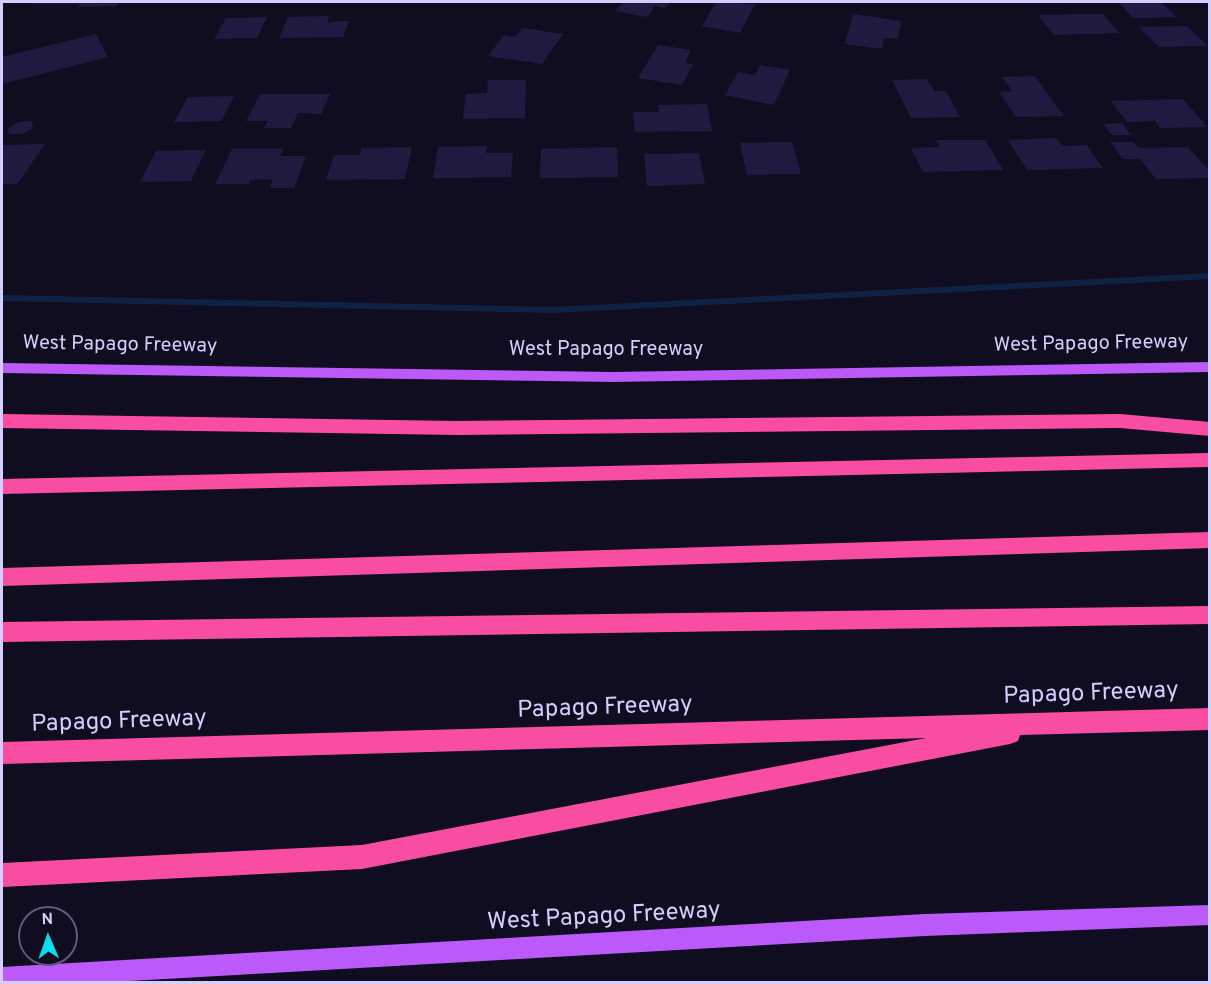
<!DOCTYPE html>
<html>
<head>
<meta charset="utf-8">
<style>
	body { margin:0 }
	#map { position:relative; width:1211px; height:984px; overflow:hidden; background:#100d20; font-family:Overpass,sans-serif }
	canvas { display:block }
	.frame { position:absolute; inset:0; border:3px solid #d3cefd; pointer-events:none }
	.north { position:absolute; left:18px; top:906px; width:60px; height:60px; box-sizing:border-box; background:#100d20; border:2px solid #5e5a78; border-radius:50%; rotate:358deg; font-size:16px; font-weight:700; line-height:24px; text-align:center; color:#d3cefd }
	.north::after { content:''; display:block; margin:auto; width:21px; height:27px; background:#08dcf0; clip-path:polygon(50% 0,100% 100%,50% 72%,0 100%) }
</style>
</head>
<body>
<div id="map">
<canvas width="1211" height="984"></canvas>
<div class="frame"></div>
<div class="north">N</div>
</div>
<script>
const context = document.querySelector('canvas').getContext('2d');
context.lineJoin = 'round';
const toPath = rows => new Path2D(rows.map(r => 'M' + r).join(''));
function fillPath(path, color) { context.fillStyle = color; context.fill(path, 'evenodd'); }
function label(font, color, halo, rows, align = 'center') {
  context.font = font + ' Overpass,sans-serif'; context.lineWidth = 5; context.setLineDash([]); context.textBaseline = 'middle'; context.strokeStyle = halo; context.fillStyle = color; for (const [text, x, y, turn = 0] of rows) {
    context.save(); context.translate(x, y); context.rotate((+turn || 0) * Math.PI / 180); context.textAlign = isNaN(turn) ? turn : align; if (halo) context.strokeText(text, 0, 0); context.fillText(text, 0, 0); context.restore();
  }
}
const stream = toPath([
	[1210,273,1210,279,553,313,2,301,2,295,553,307,1210,273]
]);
const building = toPath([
	[34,2,120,2,116,6,77,7,80,4,31,4],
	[623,2,671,2,665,8,655,6,647,17,615,11],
	[716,2,755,4,740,33,702,26],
	[1118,2,1161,2,1177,17,1133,18],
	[853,14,901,21,898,39,884,38,882,49,845,44],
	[1103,14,1120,33,1054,35,1038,15],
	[329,16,327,22,349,21,343,37,279,38,288,17],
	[267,17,257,38,214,39,226,18],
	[1187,26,1208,46,1159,47,1139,27],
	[523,28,563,34,542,64,488,56,504,35,515,37],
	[96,34,108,57,2,84,2,57],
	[658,45,691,50,685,63,693,64,682,85,638,78],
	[760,65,790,70,774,105,725,95,738,72,755,75],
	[1035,76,1064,116,1016,117,999,92,1012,91,1002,77],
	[927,79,934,91,946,91,960,117,911,118,892,80],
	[488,80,526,80,525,118,463,119,466,94,487,93],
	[260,94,330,94,321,114,298,113,291,128,264,128,268,121,246,121],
	[234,96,221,121,174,122,188,97],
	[1183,99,1207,127,1160,128,1155,121,1127,122,1111,101],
	[707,104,712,131,635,132,633,112,659,112,658,105],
	[32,121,33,128,22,134,9,134,8,128,19,122],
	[1122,123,1131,135,1112,135,1103,124],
	[1056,138,1062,146,1087,145,1103,168,1027,170,1008,140],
	[936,140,985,140,1003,170,923,172,911,148,940,147],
	[792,142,801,174,747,175,740,143],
	[1110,142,1133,142,1139,148,1188,147,1210,172,1210,178,1156,179,1140,159,1123,159],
	[45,144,17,184,2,184,2,145],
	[487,146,486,153,513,153,511,177,433,178,438,147],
	[412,147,405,179,326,180,334,155,360,155,362,148],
	[617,147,618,177,540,178,541,149],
	[232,149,283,149,280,156,306,156,294,188,270,188,273,179,250,180,249,184,215,184],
	[206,150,191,181,140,182,156,151],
	[699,153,705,184,647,186,644,154]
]);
const major = toPath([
	[1210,362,1210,372,613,382,2,373,2,363,613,372,1210,362],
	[1210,905,1210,925,925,936,112,982,2,982,2,967,925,914,1210,905]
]);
const highway = toPath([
	[2,414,457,421,1120,414,1210,422,1210,436,1120,428,457,435,2,428,2,414],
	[1210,453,1210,467,2,494,2,479,1210,453],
	[1210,532,1210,548,2,586,2,568,1210,532],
	[1210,606,1210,624,2,642,2,622,1210,606],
	[1210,708,1210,730,1020,735,1018,741,1010,744,362,869,2,887,2,863,362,845,926,738,2,764,2,742,1210,708]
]);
const streetNames = [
	["West Papago Freeway",1091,345,-1],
	["West Papago Freeway",120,346,1],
	["West Papago Freeway",606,351]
];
const nearStreetnames = [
	["Papago Freeway",1091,695,-2],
	["Papago Freeway",605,709,-2],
	["Papago Freeway",119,723,-2],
	["West Papago Freeway",604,918,-3]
];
fillPath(stream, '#0e2344');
fillPath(building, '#211a40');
fillPath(major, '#bb59fa');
fillPath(highway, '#f94da2');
label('20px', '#d3cefd', '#100d20', streetNames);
label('24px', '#d3cefd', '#100d20', nearStreetnames);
</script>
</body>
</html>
